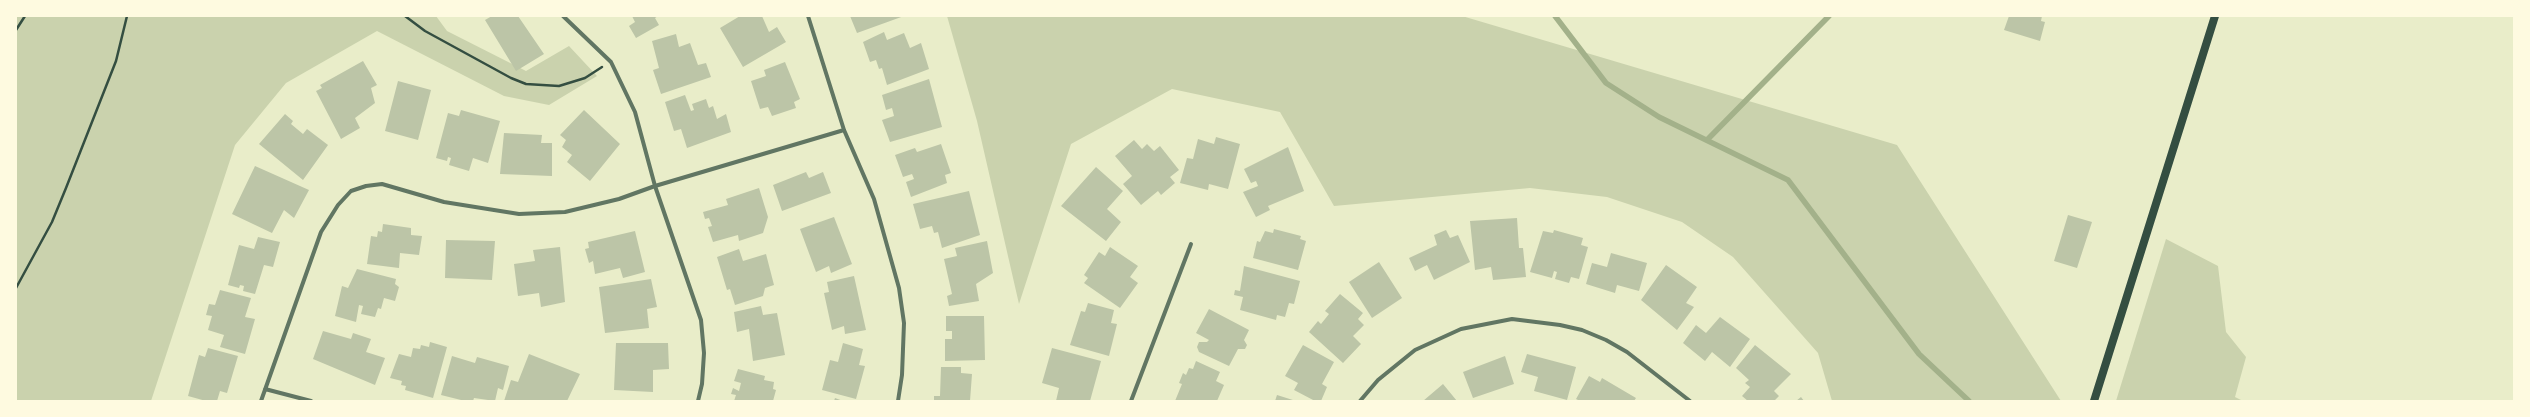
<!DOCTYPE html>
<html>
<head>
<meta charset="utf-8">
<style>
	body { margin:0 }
	#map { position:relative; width:2530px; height:417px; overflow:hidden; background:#e9edc9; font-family:Arial,sans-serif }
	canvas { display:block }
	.frame { position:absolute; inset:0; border:17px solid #fefae0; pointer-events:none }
</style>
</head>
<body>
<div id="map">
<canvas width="2530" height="417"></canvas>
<div class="frame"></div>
</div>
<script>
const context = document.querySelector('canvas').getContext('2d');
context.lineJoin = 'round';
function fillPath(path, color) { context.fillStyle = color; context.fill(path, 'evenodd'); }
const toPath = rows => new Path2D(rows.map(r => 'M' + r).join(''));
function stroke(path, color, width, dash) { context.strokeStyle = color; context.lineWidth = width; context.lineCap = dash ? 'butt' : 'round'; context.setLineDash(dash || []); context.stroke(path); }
const green = toPath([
	[16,16,436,16,447,31,526,71,569,46,597,76,549,105,504,96,377,31,286,83,235,145,151,401,16,401],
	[947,16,1462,16,1897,145,2061,401,1832,401,1818,353,1733,257,1682,222,1607,197,1530,188,1334,206,1280,112,1172,89,1071,144,1019,304,977,121],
	[2166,239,2218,266,2226,332,2246,357,2235,397,2243,401,2116,401]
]);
const stream = toPath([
	[1555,16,1606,83,1659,117,1788,180,1919,354,1969,401],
	[1707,140,1829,16]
]);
const building = toPath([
	[492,16,518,16,544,54,516,71,485,20],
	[632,16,658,16,655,18,659,25,636,38,629,26,635,22],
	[740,16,762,16,769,32,777,27,786,42,743,67,720,28],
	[850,16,904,16,857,33],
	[2009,16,2042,16,2041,21,2045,22,2040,41,2004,30],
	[884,32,887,40,904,33,910,48,921,43,929,69,887,85,882,68,879,69,876,60,870,62,863,42],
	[676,34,679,47,690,43,698,65,706,63,711,77,661,94,653,70,659,68,652,41],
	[363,61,377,85,371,88,375,103,355,118,360,128,341,139,316,91,322,88,320,85],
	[785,62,800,99,794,102,796,108,772,116,768,107,760,109,751,81,766,76,764,70],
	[929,79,942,127,890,142,882,120,894,116,892,108,886,110,882,95],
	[398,81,431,90,418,140,385,131],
	[685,95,691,111,694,110,692,104,706,99,709,108,713,106,717,119,726,114,731,132,687,148,681,129,674,131,665,102],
	[461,110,500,121,488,163,473,158,469,171,449,165,451,158,448,157,447,161,436,158,448,113,459,116],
	[584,110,620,144,590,181,567,162,572,155,562,147,566,140,560,135],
	[285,114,293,121,291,124,303,134,307,129,328,145,303,180,259,144],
	[504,133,542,135,541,143,552,143,552,176,500,174],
	[1216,137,1240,144,1228,189,1209,184,1208,190,1180,183,1187,158,1193,159,1198,139,1214,144],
	[1134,140,1142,149,1147,144,1154,151,1160,146,1179,170,1170,177,1175,183,1161,195,1158,191,1141,205,1123,184,1132,176,1115,156],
	[941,144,951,173,945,175,947,183,911,197,906,182,914,179,912,174,903,177,895,155,915,148,917,152],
	[1288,147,1304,191,1268,206,1270,210,1256,217,1243,192,1258,186,1256,181,1251,183,1244,169],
	[255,166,309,190,294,218,284,210,272,233,232,214],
	[1096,167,1123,191,1107,209,1121,222,1106,241,1061,206],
	[806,172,809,178,823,172,831,193,782,211,773,185],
	[759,188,768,217,763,233,739,241,738,235,713,242,708,227,712,226,709,218,705,219,703,212,728,205,726,199],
	[969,191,980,235,942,248,938,232,934,233,932,226,920,229,913,204],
	[2068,215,2092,222,2077,268,2054,261],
	[834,217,852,264,831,273,829,266,816,272,800,229],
	[1517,218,1519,248,1523,248,1526,277,1493,280,1491,267,1475,270,1470,221],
	[383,224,411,228,411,235,422,236,419,255,400,253,399,268,367,264,371,236,377,237,378,231,382,232],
	[1274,229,1301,236,1300,239,1306,241,1298,270,1253,258,1257,241,1260,242,1265,231,1273,233],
	[1446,230,1450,238,1458,235,1470,262,1434,280,1427,265,1415,271,1409,258,1437,245,1434,235],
	[1554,230,1583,238,1581,245,1588,247,1579,279,1571,277,1569,283,1555,279,1557,272,1554,271,1552,278,1530,272,1543,231,1553,233],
	[635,231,645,272,623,278,620,268,595,274,593,261,589,263,585,249,589,248,588,242],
	[258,237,280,242,273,267,264,265,255,294,243,291,244,286,240,285,239,288,228,285,239,245,254,249],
	[446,240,495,241,492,280,445,278],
	[987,241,993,273,976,284,979,301,949,306,947,296,952,294,944,259,957,256,955,248],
	[560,247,565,302,541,307,539,293,518,296,514,264,535,261,533,250],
	[1110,247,1138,266,1130,277,1138,283,1120,308,1084,283,1088,278,1084,275,1099,252,1105,256],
	[739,249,743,261,766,254,774,285,765,288,763,296,735,305,730,289,727,290,717,257],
	[1611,253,1647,263,1639,291,1617,285,1615,293,1586,284,1592,263,1607,267],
	[1379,262,1402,298,1372,318,1349,282],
	[1666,265,1697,287,1686,303,1694,307,1677,330,1641,300],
	[1244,266,1300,281,1294,304,1289,303,1285,317,1277,315,1276,320,1240,310,1243,297,1234,295,1235,290,1240,291],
	[357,269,396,279,395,284,399,287,395,301,384,298,381,309,378,308,375,317,361,314,363,306,359,305,356,322,335,316,342,286,348,288],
	[854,276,866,330,845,334,844,326,832,330,824,293,829,292,827,282],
	[651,279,657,307,647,309,649,328,605,333,599,287],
	[220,290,251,298,245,317,255,319,245,354,220,347,224,335,208,330,212,316,206,315,209,304,215,305],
	[1340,294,1363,313,1358,319,1364,325,1353,336,1361,344,1343,363,1309,332,1318,321,1321,324,1329,314,1325,311],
	[1088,303,1114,310,1111,323,1117,324,1109,356,1070,345,1081,311,1085,312],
	[761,306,763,315,777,313,785,355,753,361,749,329,737,332,734,312],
	[1209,309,1249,330,1244,340,1247,345,1245,349,1238,349,1229,366,1199,352,1197,347,1199,342,1207,342,1209,340,1196,333],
	[946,316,984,316,985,360,945,361,945,339,952,339,952,331,946,331],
	[1720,317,1750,339,1730,367,1712,352,1705,361,1683,343,1696,325,1706,333],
	[323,331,351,339,353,333,371,339,366,352,385,358,375,385,313,359],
	[430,342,447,347,433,398,405,390,406,386,401,385,402,381,390,378,399,354,411,357,413,348,420,349,421,345,429,347],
	[616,343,668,343,669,369,653,370,653,392,614,390],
	[843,343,863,349,859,365,865,366,856,399,822,390,830,360,838,362],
	[1303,345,1334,362,1322,384,1327,387,1321,401,1315,401,1294,390,1298,383,1285,376],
	[1755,345,1791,374,1774,391,1779,396,1774,401,1748,401,1742,396,1750,387,1745,383,1749,380,1736,368],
	[208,348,238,356,227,393,220,391,217,401,206,401,188,396,199,355,205,357],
	[1052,348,1101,361,1090,401,1056,401,1059,388,1042,383],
	[529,354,580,374,567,401,504,401,511,380,518,382],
	[1527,354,1576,367,1567,400,1534,391,1538,377,1521,372],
	[452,356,475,363,477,357,509,366,503,390,498,388,495,401,474,398,473,401,465,401,441,395],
	[1505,356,1514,384,1473,398,1463,372],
	[1196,361,1220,372,1216,381,1224,385,1217,401,1175,401,1182,384,1179,383,1183,373,1186,375,1189,368,1193,369],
	[941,367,961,367,961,373,972,374,970,401,934,401,934,396,940,396],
	[738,369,765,376,764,380,774,382,773,389,776,390,773,401,734,401,736,395,731,394,733,388,739,391,741,383,734,381],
	[1589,376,1600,382,1602,378,1636,398,1634,401,1580,401,1576,399],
	[1443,384,1457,401,1423,401],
	[1277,395,1296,401,1275,401],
	[1801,397,1804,401,1796,401],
	[835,398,843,401,834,401]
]);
const path = toPath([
	[405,16,425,31,511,78,526,84,559,86,585,78,602,67],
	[16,30,25,16],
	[16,288,52,222,66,188,116,61,127,16]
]);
const minor = toPath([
	[563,16,611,62,635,112,655,186,701,320,704,353,702,384,698,401],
	[808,16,844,130,874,199,899,288,904,323,902,375,898,401],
	[265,389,311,401],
	[261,401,321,232,338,205,351,191,366,186,382,184,444,202,519,214,565,212,619,199,655,186,844,130],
	[1131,401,1191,244],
	[1360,401,1378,380,1415,350,1461,329,1512,319,1560,325,1582,330,1606,340,1627,352,1690,401]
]);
const secondary = toPath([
	[2094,401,2215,16]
]);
fillPath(green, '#cad2ad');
stroke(stream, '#a3b18a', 5.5);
fillPath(building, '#bcc5a7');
stroke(path, '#344e41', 2.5);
stroke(minor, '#617663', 4);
stroke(secondary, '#344e41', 8);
</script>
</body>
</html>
